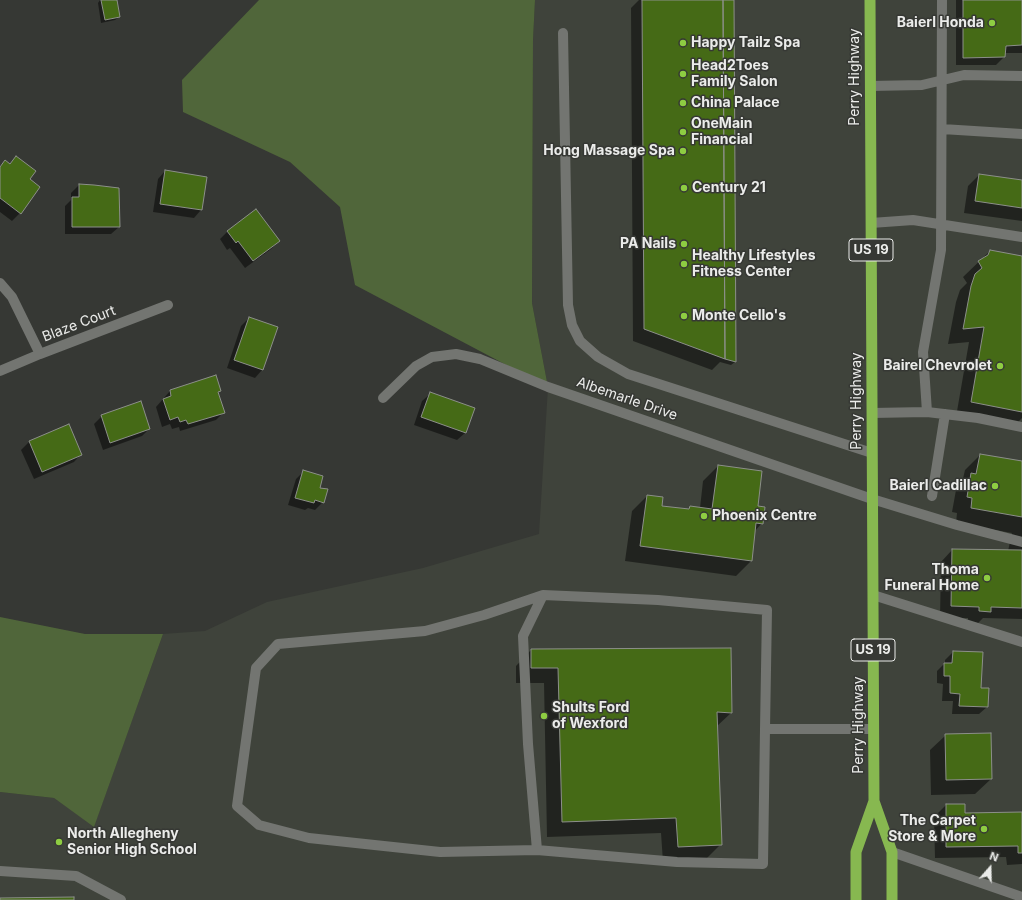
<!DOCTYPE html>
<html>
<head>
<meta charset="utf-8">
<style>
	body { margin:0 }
	#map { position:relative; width:1022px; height:900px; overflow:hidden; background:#363834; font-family:Inter,sans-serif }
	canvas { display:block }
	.north { position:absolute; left:970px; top:848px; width:40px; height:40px; -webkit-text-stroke:3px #363834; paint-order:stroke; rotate:20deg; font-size:11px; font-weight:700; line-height:16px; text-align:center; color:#ebecea }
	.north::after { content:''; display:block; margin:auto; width:14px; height:18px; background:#ebecea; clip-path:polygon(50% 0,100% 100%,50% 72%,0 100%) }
</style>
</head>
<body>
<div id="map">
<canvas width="1022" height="900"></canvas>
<div class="north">N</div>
</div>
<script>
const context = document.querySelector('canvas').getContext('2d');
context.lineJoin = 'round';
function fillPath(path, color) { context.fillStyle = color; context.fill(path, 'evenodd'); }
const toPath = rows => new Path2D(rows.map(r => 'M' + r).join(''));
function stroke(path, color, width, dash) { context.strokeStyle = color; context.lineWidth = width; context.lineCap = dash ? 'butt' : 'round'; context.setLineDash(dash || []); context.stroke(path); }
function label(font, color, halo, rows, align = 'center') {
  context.font = font + ' Inter,sans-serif'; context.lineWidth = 3; context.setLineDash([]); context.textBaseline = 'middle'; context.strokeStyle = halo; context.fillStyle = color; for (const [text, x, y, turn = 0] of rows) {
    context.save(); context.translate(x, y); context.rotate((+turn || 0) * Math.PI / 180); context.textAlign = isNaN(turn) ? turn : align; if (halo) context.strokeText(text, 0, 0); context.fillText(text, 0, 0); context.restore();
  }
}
const built = toPath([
	[535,0,1022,0,1022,900,0,900,0,792,54,798,94,826,163,634,205,631,267,602,423,568,539,534,548,387,532,303,533,40]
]);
const green = toPath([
	[259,0,535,0,533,40,532,303,548,387,355,285,340,207,290,162,183,112,182,80],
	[0,617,85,634,163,634,94,827,54,798,0,792]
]);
const shadow = toPath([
	[100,0,115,0,119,17,115,20,101,23,98,3],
	[639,0,733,0,735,362,731,365,720,362,712,370,633,341,631,8],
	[956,0,1022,0,1022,53,1004,53,1004,57,996,65,956,65],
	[16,157,29,180,20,213,12,221,0,212,0,166,5,162,9,165],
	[165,171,206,178,201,210,194,218,153,212,158,179],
	[979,175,1022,181,1022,221,964,213,968,186],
	[79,185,118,189,119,227,111,234,65,234,65,206,71,200,71,193],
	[256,211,279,241,271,249,245,268,230,248,227,250,220,239,227,232],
	[990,251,1022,257,1022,418,1012,428,956,417,969,342,948,344,956,302,960,290,967,283,963,277],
	[249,318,277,328,262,370,255,378,227,368,241,326],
	[170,391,220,391,218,394,224,412,216,420,180,431,179,427,172,429,170,424,162,427,156,407],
	[430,394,473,409,465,433,457,440,414,425,422,401],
	[102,416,149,429,142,436,103,450,94,424],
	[68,425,81,454,74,462,34,479,21,450,29,442],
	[980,455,1022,462,1022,619,983,618,978,623,968,622,968,618,940,618,941,562,952,550,1008,551,1012,533,956,523,957,513,952,512,956,490,962,483,965,470],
	[718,466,757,507,762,523,755,531,751,561,736,576,625,561,632,511,647,496,661,507,686,510,690,507,700,508,703,481],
	[303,472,319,488,323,502,315,510,308,508,305,510,288,505,296,479],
	[730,649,731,713,716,727,721,844,705,860,663,862,661,833,547,837,544,683,516,683,516,666,531,650],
	[953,652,980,689,987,707,979,714,952,714,953,701,942,701,943,684,937,683,937,671,945,663,945,660],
	[946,735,991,779,975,794,931,795,930,750],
	[946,805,964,805,964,814,1022,813,1022,864,1007,865,1006,857,935,858,934,817]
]);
const building = toPath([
	[101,0,117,0,120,17,105,20,101,0],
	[642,0,723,0,725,359,644,329,642,0],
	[723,0,734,0,736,362,725,359,723,0],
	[963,0,1022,0,1022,45,1006,46,1005,57,963,58,963,0],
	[16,156,36,171,30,179,40,187,21,214,0,198,0,167,5,160,10,164,16,156],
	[165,170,207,177,202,210,160,204,165,170],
	[979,174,1022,180,1022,208,975,201,979,174],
	[79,184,94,185,119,188,120,227,72,227,72,197,79,197,79,184],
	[256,209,280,241,253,261,238,241,236,243,227,231,256,209],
	[990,250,1022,256,1022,412,971,402,984,327,963,329,971,286,975,274,982,268,978,261,988,255,990,250],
	[249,317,278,327,263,370,234,360,249,317],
	[216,375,221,391,218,392,225,413,188,424,186,420,180,422,178,417,170,420,163,399,171,396,170,390,216,375],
	[430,392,475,408,466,433,421,417,430,392],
	[141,401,150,429,110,443,101,415,141,401],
	[69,424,82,455,42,472,29,441,69,424],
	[980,454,1022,461,1022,517,971,508,972,498,967,497,971,473,976,474,980,454],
	[718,465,762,471,758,506,765,507,763,524,756,523,752,561,640,546,647,495,663,497,662,506,689,509,690,506,712,509,718,465],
	[303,470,323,476,320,488,328,489,324,503,315,500,314,503,295,498,303,470],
	[952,549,1022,550,1022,608,991,607,991,612,979,611,979,607,951,606,952,549],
	[731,648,732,713,717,712,722,845,678,847,676,818,562,822,558,668,531,668,531,649,731,648],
	[953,651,983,652,981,688,989,688,988,707,959,706,960,694,950,693,950,676,944,676,944,663,952,663,953,651],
	[991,733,992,779,946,780,945,734,991,733],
	[946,804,965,804,965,813,1022,812,1022,853,1018,853,1018,846,946,847,946,804],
	[74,897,74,900,0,900,0,898,74,897]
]);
const service = toPath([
	[563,33,568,305,572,325,580,341,598,357,628,374,872,453],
	[870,86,922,85,964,75,1022,76],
	[942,129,1022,134],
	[871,223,913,220,1022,237],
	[383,398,416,366,432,357,456,354,480,359,548,387,872,499,957,525,1022,542],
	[927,412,923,352,941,250,942,0],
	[872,413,927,412,978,418,1022,427],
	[932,496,945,414],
	[543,595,523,636,528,744,537,850,440,852,309,838,259,825,237,806,256,668,278,644,425,631,484,615,543,595,658,600,767,610,765,729,874,729],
	[873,595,1022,642],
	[537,850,677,862,763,864,765,729],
	[892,852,1022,897],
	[0,871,76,876,121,900]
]);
const minor = toPath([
	[0,283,12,297,40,354],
	[0,371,40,354,168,305]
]);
const trunk = toPath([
	[870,0,874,801,892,852,892,900],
	[856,900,856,852,874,801]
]);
const markers = [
	[992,23,4,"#8ecd42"],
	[683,43,4,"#8ecd42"],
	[683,74,4,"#8ecd42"],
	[683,103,4,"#8ecd42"],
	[683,132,4,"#8ecd42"],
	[683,151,4,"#8ecd42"],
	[684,188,4,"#8ecd42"],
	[684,244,4,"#8ecd42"],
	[684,264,4,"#8ecd42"],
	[684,316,4,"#8ecd42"],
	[1000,366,4,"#8ecd42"],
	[995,486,4,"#8ecd42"],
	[704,516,4,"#8ecd42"],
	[987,578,4,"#8ecd42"],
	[544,716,4,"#8ecd42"],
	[984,829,4,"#8ecd42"],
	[59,842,4,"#8ecd42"]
];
const shields = [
	[871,250,44],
	[873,650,44]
];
const shieldNames = [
	["US 19",871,250],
	["US 19",873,650]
];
const poiNames = [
	["Baierl Honda",984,23,"right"],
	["Happy Tailz Spa",691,43],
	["Head2Toes",691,66],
	["Family Salon",691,82],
	["China Palace",691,103],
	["OneMain",691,124],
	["Financial",691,140],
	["Hong Massage Spa",675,151,"right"],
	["Century 21",692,188],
	["PA Nails",676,244,"right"],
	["Healthy Lifestyles",692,256],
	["Fitness Center",692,272],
	["Monte Cello's",692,316],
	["Bairel Chevrolet",992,366,"right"],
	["Baierl Cadillac",987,486,"right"],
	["Phoenix Centre",712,516],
	["Thoma",979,570,"right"],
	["Funeral Home",979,586,"right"],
	["Shults Ford",552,708],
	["of Wexford",552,724],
	["The Carpet",976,821,"right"],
	["Store & More",976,837,"right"],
	["North Allegheny",67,834],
	["Senior High School",67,850]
];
const streetNames = [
	["Perry Highway",855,77,-90],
	["Blaze Court",79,324,-21],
	["Albemarle Drive",627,399,19],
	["Perry Highway",857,401,-90],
	["Perry Highway",859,725,-90]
];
fillPath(built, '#3f433b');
fillPath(green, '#50663a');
fillPath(shadow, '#0007');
fillPath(building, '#456a16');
stroke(building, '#8c8f8a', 1);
stroke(service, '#737571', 10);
stroke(minor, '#737571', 10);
stroke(trunk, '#87b850', 11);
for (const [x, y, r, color] of markers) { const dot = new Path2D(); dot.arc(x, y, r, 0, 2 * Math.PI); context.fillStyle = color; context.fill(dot); stroke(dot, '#363834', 1.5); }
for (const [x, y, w] of shields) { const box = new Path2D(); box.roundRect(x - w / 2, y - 11, w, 22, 3); context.fillStyle = '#363834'; context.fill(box); stroke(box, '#ebecea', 1); }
label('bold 13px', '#ebecea', null, shieldNames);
label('bold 14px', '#ebecea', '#363834', poiNames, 'left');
label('14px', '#ebecea', '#363834', streetNames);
</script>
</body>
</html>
